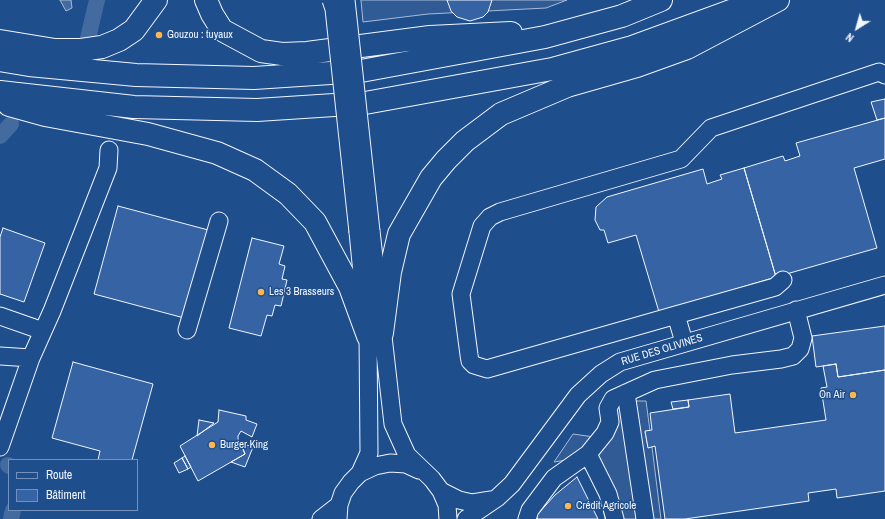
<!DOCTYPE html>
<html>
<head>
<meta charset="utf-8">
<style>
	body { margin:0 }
	#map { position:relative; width:885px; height:519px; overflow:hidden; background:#1f4e8c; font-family:"Archivo Narrow",sans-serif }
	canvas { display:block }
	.legend { position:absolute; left:8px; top:459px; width:130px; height:52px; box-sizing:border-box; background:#1f4e8c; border:1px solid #7391ba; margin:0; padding:5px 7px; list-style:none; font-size:12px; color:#f2f6ff }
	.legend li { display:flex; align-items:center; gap:8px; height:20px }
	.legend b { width:20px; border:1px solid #7391ba }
	.north { position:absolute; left:837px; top:8px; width:40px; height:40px; -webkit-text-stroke:3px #1f4e8c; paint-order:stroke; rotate:217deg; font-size:11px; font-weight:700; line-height:16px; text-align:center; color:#f2f6ff }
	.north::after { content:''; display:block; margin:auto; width:14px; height:18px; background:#f2f6ff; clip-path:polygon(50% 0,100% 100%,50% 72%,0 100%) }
</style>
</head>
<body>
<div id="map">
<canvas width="885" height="519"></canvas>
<ul class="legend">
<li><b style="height:5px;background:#1f4e8c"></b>Route</li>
<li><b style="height:11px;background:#3563a3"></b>Bâtiment</li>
</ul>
<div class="north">N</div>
</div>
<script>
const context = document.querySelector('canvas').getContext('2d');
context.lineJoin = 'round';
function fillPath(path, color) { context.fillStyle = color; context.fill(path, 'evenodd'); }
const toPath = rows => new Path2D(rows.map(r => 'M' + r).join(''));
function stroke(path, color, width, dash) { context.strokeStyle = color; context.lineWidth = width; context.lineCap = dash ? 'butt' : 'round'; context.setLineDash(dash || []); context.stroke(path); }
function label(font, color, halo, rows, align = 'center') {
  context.font = font + ' "Archivo Narrow",sans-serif'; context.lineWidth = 3; context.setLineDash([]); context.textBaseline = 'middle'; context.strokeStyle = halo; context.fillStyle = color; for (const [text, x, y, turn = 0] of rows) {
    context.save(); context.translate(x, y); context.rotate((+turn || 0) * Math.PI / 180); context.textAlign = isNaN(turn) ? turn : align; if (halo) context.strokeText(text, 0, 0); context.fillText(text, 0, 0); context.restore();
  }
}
const built = toPath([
	[361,0,567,0,546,8,428,14,363,22,361,0],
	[606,401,646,401,650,431,645,432,648,447,652,447,661,519,605,519,601,497,592,475,573,459,554,462,573,434,594,437,604,426,606,401]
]);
const water = toPath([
	[60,0,71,0,72,8,66,11,60,0]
]);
const canal = toPath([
	[88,38,97,0],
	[0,136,11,124],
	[8,465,9,466],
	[11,519,13,510]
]);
const building = toPath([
	[447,0,492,0,488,12,483,17,470,21,457,17,451,11,447,0],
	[885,99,885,118,877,120,871,102,885,99],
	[885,118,885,159,854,168,877,248,776,277,744,168,783,156,785,161,800,156,796,143,885,118],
	[744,168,776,277,659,312,636,235,608,243,604,230,600,230,595,220,596,207,607,197,703,169,707,184,722,179,720,175,744,168],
	[118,206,212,231,188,319,94,294,118,206],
	[3,228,45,243,24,302,0,294,0,237,3,228],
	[252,238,284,246,279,264,285,266,282,279,287,280,281,306,275,305,272,316,267,315,261,336,229,328,252,238],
	[885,326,885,370,838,377,836,364,816,367,812,336,885,326],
	[73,362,153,384,132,460,98,460,100,451,52,438,73,362],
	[836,364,838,377,885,370,885,491,837,498,836,489,808,493,809,501,685,519,665,519,655,446,648,448,645,431,652,430,650,413,689,407,688,400,730,394,735,433,826,420,821,388,827,387,823,366,836,364],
	[688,400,689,407,673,409,671,402,688,400],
	[219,410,246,416,246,420,257,424,252,437,241,431,238,436,238,439,245,454,198,481,180,446,218,422,219,410],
	[199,420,214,423,197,436,199,420],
	[241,443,253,447,245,467,231,462,245,454,241,443],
	[185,456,191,467,188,469,182,458,185,456],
	[182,458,188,469,179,473,174,463,182,458],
	[577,477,598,519,538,519,536,516,555,495,577,477]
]);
const minor = toPath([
	[371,231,393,424,407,455,432,479,441,491,447,505,448,519],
	[358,232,368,336,369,453,360,473],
	[676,315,775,287,783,280],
	[0,316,43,331],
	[187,330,219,221],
	[684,342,676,315,487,369,474,365,470,361,469,355,461,294,482,226,490,217,500,212,681,159,711,128,879,72,885,75],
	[0,356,31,358],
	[626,393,645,519],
	[0,447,31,358,52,311,108,168,109,150],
	[588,454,608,494,615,519],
	[441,491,459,500,472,503,491,500],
	[321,519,339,505],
	[338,519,339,505,343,493,351,482,360,473,375,466,390,463,406,464,419,470],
	[466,519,497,498,512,484,578,395,601,374,620,362,885,285],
	[527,519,530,510,554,478,588,454,605,433,610,422,608,408,613,399,655,380,732,365,781,359,793,356,800,349,803,338,796,310]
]);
const highway = toPath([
	[206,0,212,14,222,30,261,51,282,54,307,53,430,37,511,33],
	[0,41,55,50,81,50,102,47,119,40,134,30,156,0],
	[0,60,29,65,136,75,254,78,361,71,545,37,622,16,661,0],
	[0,92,134,107,257,110,365,103,552,69,632,47,761,0],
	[9,105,45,115,148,134,217,153,255,170,288,194,315,222,350,287,368,336],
	[382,333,390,272,399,234,431,178,446,160,465,141,501,114,567,86,637,66,687,48,778,0]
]);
const minorBridge = toPath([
	[331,0,334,9,358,232],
	[346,0,371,231]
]);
const markers = [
	[159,35,4,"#ffb74d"],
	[261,292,4,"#ffb74d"],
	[853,395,4,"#ffb74d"],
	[212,445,4,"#ffb74d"],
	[568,506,4,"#ffb74d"]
];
const poiNames = [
	["Gouzou : tuyaux",167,35],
	["Les 3 Brasseurs",269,292],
	["On Air",845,395,"right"],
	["Burger King",220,445],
	["Crédit Agricole",576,506]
];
const streetNames = [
	["RUE DES OLIVINES",662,350,-17]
];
fillPath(built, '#305b95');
stroke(built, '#a8bbd7', 1);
fillPath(water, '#446ba0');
stroke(water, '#a8bbd7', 1);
stroke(canal, '#446ba0', 16);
fillPath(building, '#3563a3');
stroke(building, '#f2f6ff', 1);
stroke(minor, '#f2f6ff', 19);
stroke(highway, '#f2f6ff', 24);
stroke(minor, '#1f4e8c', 17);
stroke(highway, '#1f4e8c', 22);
stroke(minorBridge, '#f2f6ff', 19, []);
stroke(minorBridge, '#1f4e8c', 17);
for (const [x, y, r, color] of markers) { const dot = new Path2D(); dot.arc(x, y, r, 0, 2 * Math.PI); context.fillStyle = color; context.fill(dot); stroke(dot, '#1f4e8c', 1.5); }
label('11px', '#f2f6ff', '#1f4e8c', poiNames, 'left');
label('11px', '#f2f6ff', '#1f4e8c', streetNames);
</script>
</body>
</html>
